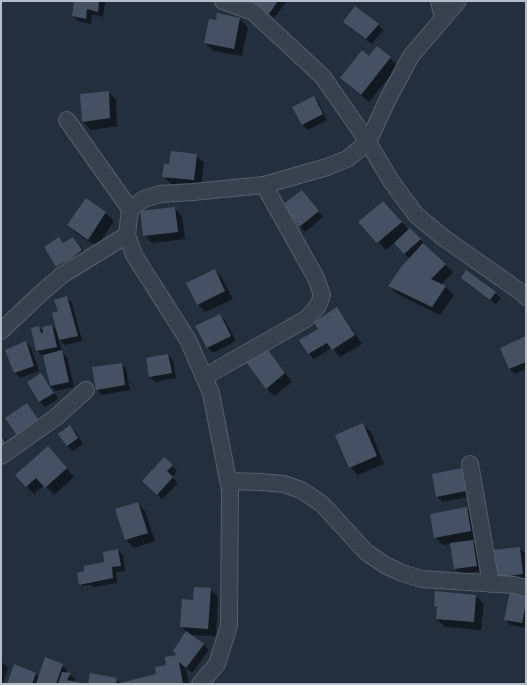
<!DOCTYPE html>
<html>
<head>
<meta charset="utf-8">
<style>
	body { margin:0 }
	#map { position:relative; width:527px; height:685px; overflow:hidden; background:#242f3e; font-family:"Asap Condensed",sans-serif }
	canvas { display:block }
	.frame { position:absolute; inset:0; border:2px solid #b4bcc9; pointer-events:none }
</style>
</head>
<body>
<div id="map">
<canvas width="527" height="685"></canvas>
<div class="frame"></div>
</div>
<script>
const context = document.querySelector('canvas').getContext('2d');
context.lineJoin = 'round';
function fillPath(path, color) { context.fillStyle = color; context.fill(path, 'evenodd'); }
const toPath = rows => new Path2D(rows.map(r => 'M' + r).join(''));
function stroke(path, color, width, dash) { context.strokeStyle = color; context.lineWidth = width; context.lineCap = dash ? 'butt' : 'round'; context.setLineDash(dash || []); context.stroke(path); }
const shadow = toPath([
	[75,1,104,1,105,2,103,17,92,14,91,24,78,21,73,16],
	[251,1,287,1,274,18,254,2,253,3],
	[218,15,240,19,248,27,242,56,213,51,205,43,217,21],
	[378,25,383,30,372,44,349,27],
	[370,57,390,58,398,66,369,102,349,86,341,78],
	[109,92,116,100,117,126,91,130,83,122,81,95],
	[314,97,319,103,327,120,308,130,302,124],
	[196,155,204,163,201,187,171,184,163,176,170,165],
	[302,191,323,217,305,232,283,206],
	[86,199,106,213,114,221,97,247,76,233,68,225],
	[174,208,182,216,185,239,152,243,144,235],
	[391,210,409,230,410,229,425,244,424,245,453,272,441,285,446,287,454,295,440,315,397,294,389,286,410,259,394,243,386,250,360,222],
	[73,238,78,243,87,255,62,272,57,267,45,248,59,239,64,244],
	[215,270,222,278,233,299,205,312,198,304],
	[467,272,495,293,501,298,496,304,467,283,462,278],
	[67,297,72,303,82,341,65,345,59,339,62,352,67,357,74,387,56,391,52,387,51,387,58,399,45,407,40,402,41,374,51,386,44,356,43,356,37,351,39,327,44,332,52,326,58,332,59,312],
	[1,309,4,322,1,323],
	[337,309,344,317,362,344,340,357,332,348,314,359,309,354,301,340,318,331],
	[219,315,225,320,236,341,213,353,208,348,197,327],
	[526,337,526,369,515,374,510,369,501,348],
	[26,342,31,347,39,371,20,378,15,372],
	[266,349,273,357,292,382,274,396,266,388],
	[168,355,173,360,176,378,155,382,150,377],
	[121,364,126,369,130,390,102,395,97,390],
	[363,424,371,432,384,464,358,475,350,467],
	[69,426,75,431,83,444,73,451,67,445],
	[1,434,11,449,1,456],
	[55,455,74,477,54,495,44,485,34,494,26,486],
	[165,459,177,471,172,477,178,483,162,499,143,481],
	[461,469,467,475,471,496,443,502,437,497,433,475],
	[138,503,145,511,155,541,134,548,126,540,116,510],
	[467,508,475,516,479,538,472,540,478,546,482,571,460,574,455,569,451,544,443,545,435,537],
	[519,548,526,554,526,582,496,577],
	[118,550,123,555,125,571,116,572,117,583,93,587,90,585,83,586,80,584,105,563],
	[210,589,218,597,216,636,189,635,204,645,209,650,192,673,186,668,189,684,89,684,116,679,120,683,157,675,179,655,187,632,181,627,194,601],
	[476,596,484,604,481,630,445,627,437,619,438,609,435,606],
	[526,596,526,628,510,625,505,619],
	[1,662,3,663,8,668,3,684,1,684],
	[15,665,36,674,39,678,62,665,67,670,66,673,70,674,75,679,74,683,81,684,8,684]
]);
const building = toPath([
	[74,1,99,1,98,12,87,9,86,19,72,16],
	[252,1,278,1,269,14],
	[355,6,379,24,366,39,343,22],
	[217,13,240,18,234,49,204,43,209,19,216,20],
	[377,46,391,57,361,95,340,78,362,50,369,56],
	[109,91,110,118,82,122,80,94],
	[314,96,323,114,302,125,292,107],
	[171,151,197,154,194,180,162,177,164,164,169,164],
	[302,190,319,211,299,227,282,205],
	[86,198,106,212,88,240,67,225],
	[383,201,402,222,377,243,358,222],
	[175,207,178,232,143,236,140,211],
	[410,228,421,239,404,254,394,243],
	[59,237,63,243,73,237,82,250,72,258,56,267,44,247],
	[423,243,446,264,431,279,446,286,432,307,388,286,402,266],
	[215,269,225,291,197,305,186,283],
	[466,270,496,292,490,300,461,278],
	[67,296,78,336,59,340,52,313,58,311,54,300],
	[337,307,355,335,332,350,327,343,308,354,299,340,318,329,314,322],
	[220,314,231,336,207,348,195,326],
	[52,325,57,347,36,351,31,328,39,326,41,333,43,333,42,327],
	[526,336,526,362,509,369,500,348],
	[26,341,34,366,14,373,5,350],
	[266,347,285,373,266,389,246,362],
	[62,350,69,382,50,386,43,355],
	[168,354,172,373,149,377,146,358],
	[122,363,125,385,96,390,92,367],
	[41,373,54,393,39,402,27,382],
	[27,403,40,422,18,437,5,418],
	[363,423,377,456,349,468,335,435],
	[70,425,78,438,67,446,58,434],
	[1,435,6,444,1,447],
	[48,446,67,468,45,488,36,478,26,487,15,475],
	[164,457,173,465,167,471,173,477,157,495,142,481],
	[462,468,466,491,436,497,432,474],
	[138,502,148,533,125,540,115,509],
	[467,507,471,531,434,538,430,514],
	[473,540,477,566,454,569,450,543],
	[520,547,523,574,495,578,492,550],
	[118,549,121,566,112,567,113,578,79,585,77,573,84,571,84,566,104,562,103,552],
	[194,587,211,588,208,629,180,627,182,599,193,600],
	[435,591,476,595,474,622,436,619,437,607,434,606],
	[510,591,526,595,526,603,522,623,504,620],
	[186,631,204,644,186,668,179,662,183,684,120,684,120,683,156,674,155,667,166,665,165,657,177,655,173,651],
	[45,657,63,664,56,684,36,684],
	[14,664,36,673,32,684,7,684],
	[62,672,71,673,67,680,82,683,82,684,58,684],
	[90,673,117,678,116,684,88,684]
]);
const minor = toPath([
	[223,1,253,12,323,77,368,142,391,181,416,215,444,238,508,283,525,295,526,297],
	[439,1,443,19],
	[67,120,130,209],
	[1,331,40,294,62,275,127,235],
	[204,377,306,319,318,306,322,295,316,278,264,185],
	[1,456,55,418,86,390],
	[470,464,491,584],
	[229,481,261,482,284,484,301,490,322,504,366,552,385,565,402,573,422,579,514,585,526,588],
	[200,684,217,664,229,626,230,490,211,393,188,340,134,255,127,235,130,209,144,199,160,194,193,192,264,185,327,167,347,159,368,142,388,99,411,56,458,1]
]);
fillPath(shadow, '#0007');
fillPath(building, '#455162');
stroke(minor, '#565f6c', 18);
stroke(minor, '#38414e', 16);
</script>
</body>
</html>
